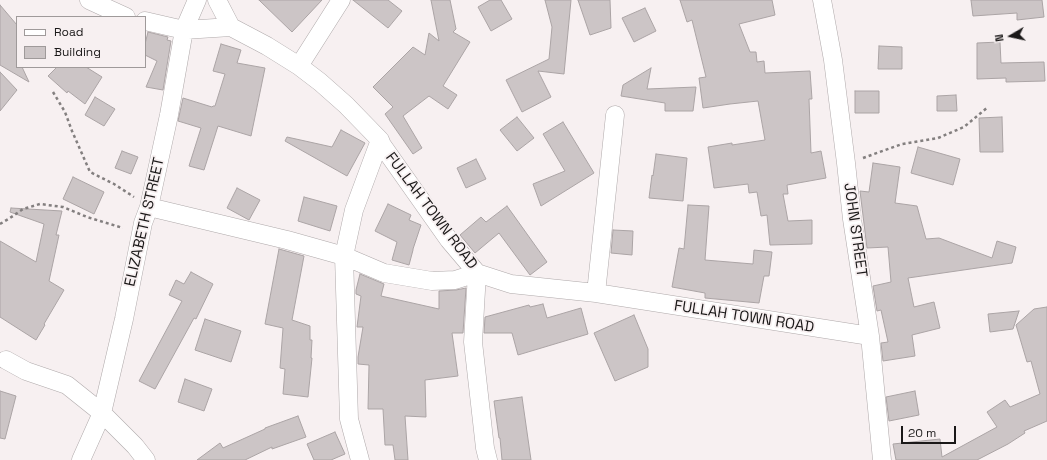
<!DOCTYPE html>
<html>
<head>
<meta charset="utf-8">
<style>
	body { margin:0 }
	#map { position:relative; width:1047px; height:460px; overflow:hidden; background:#f7f0f1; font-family:"Space Grotesk",sans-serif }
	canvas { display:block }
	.legend { position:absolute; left:16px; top:16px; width:130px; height:52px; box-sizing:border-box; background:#f7f0f1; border:1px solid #9f9a9a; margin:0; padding:5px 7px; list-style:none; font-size:12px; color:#1a1818 }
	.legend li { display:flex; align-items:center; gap:8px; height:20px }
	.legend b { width:20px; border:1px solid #9f9a9a }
	.north { position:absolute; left:991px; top:16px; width:40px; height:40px; -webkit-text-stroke:3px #f7f0f1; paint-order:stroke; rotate:261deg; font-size:11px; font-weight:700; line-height:16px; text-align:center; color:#1a1818 }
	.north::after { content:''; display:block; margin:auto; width:14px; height:18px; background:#1a1818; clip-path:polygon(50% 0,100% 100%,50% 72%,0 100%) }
	.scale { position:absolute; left:901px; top:426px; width:55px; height:18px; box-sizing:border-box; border:2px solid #1a1818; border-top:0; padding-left:5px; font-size:12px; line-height:14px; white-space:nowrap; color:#1a1818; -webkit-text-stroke:3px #f7f0f1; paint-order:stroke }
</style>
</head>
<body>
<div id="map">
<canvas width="1047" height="460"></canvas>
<ul class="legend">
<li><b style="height:5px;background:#fff"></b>Road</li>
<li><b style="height:11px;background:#ccc5c6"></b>Building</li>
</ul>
<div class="north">N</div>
<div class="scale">20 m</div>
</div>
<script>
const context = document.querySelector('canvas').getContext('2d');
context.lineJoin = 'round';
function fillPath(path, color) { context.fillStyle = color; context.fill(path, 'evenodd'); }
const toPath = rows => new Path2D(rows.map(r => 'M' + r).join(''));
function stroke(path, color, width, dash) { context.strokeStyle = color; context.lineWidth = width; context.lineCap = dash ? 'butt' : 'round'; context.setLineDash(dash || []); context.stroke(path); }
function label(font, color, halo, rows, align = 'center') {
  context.font = font + ' "Space Grotesk",sans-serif'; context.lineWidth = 3.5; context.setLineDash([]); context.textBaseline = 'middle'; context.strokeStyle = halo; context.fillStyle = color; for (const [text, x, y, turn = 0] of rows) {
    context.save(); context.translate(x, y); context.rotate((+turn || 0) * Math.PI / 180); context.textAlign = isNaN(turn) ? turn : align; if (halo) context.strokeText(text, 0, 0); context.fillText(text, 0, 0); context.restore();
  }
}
const building = toPath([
	[259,0,322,0,292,32,259,0],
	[353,0,388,0,402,11,388,28,353,0],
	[431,0,450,0,456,29,453,32,470,42,443,86,457,95,448,109,429,96,403,116,422,148,413,154,385,114,393,107,373,87,413,47,425,55,429,33,439,41,431,0],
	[490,0,501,0,512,19,491,31,478,7,490,0],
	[545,0,571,0,564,74,538,71,551,97,522,112,506,80,549,59,552,27,545,0],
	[578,0,610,0,611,28,590,35,578,0],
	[680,0,772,0,775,15,739,24,750,52,756,52,757,62,764,61,765,73,810,71,812,99,809,99,811,153,821,151,826,178,787,185,788,194,783,194,788,221,812,220,812,244,770,245,767,215,761,216,757,192,749,193,748,184,714,188,708,147,732,143,732,145,765,140,758,101,730,104,703,108,699,78,706,77,692,20,687,22,680,0],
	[971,0,1042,0,1044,17,1017,20,1017,13,973,16,971,0],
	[0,5,17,25,17,67,22,67,29,82,0,65,0,5],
	[645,8,656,31,634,42,622,18,645,8],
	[148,32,168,37,167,40,171,41,163,90,146,87,157,61,145,55,145,44,148,32],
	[1000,42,1001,63,1044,62,1045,81,1006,82,1006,78,977,79,977,43,1000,42],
	[221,44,241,50,237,63,265,68,251,136,218,126,204,170,189,166,201,128,178,121,183,98,212,107,213,106,215,106,225,74,213,71,221,44],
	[879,46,902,47,902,69,878,69,879,46],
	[57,67,86,67,102,77,85,104,68,91,67,93,48,76,57,67],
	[651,68,647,89,696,87,693,111,665,111,665,103,621,96,623,85,651,68],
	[0,72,17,90,0,111,0,72],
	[855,91,879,91,879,113,855,113,855,91],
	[956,95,957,111,937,111,937,96,956,95],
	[95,97,115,109,104,126,85,115,95,97],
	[517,117,534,138,517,151,500,130,517,117],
	[1002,117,1003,152,980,152,979,118,1002,117],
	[563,122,594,173,541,206,533,184,565,171,543,134,563,122],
	[341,130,365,143,347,176,285,141,287,137,332,147,341,130],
	[918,147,960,159,953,185,911,173,918,147],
	[122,151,138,157,131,174,115,168,122,151],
	[656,154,687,158,683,201,649,198,652,175,653,176,656,154],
	[476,159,486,179,466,188,457,168,476,159],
	[873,163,900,167,895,203,917,206,926,239,939,238,992,258,997,241,1016,247,1012,263,908,278,914,307,934,302,940,328,912,335,915,356,883,361,881,343,888,342,881,310,877,311,873,286,891,282,888,247,867,248,860,191,869,192,873,163],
	[73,177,104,192,94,214,63,199,73,177],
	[237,188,260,200,249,220,227,208,237,188],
	[304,197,337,206,330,231,298,221,304,197],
	[388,204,411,215,409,220,421,225,413,249,413,250,409,265,392,260,397,242,375,231,388,204],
	[688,205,709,206,705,260,753,264,754,250,772,252,769,276,764,276,759,303,705,298,705,293,672,287,679,248,684,249,688,205],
	[507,206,547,262,530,275,499,233,475,253,460,235,481,217,486,222,507,206],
	[11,208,62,211,56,235,59,235,49,281,64,290,44,324,45,325,36,340,0,317,0,241,36,262,44,224,10,212,11,208],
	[613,230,633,231,632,255,611,253,613,230],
	[279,249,304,256,292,320,310,326,310,340,312,340,311,358,312,358,308,397,283,394,285,369,280,368,283,328,265,324,279,249],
	[191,272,213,284,196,319,194,318,155,389,139,381,182,301,169,295,176,280,184,284,191,272],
	[360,274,384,284,381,296,439,309,439,291,456,290,466,288,463,333,452,333,458,376,425,380,426,417,405,416,408,460,395,460,393,445,385,445,383,409,368,409,369,365,358,364,358,357,363,327,357,327,361,296,356,294,356,290,360,274],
	[543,304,547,318,581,308,588,334,518,355,512,333,484,333,485,317,529,305,530,307,543,304],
	[1047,307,1047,421,1024,431,1025,433,1008,444,977,460,896,460,893,444,940,439,942,457,997,427,987,412,1005,400,1010,407,1040,394,1031,361,1027,362,1016,325,1034,309,1047,307],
	[1019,311,1013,329,990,332,988,314,1019,311],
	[634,315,648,349,648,367,615,381,594,333,634,315],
	[205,319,241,331,231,362,195,350,205,319],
	[185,379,212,389,204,411,178,402,185,379],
	[0,391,16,396,5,439,0,438,0,391],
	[915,391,919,415,889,421,886,397,915,391],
	[522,397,531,460,502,460,500,438,499,438,494,401,522,397],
	[298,416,306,437,272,449,272,447,245,460,197,460,220,443,223,448,265,429,265,428,298,416],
	[335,432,345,454,331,460,314,460,307,444,335,432]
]);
const path = toPath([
	[53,92,65,112,72,131,90,172,114,184,134,197],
	[863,158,902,144,938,138,964,127,988,107],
	[0,224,10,218,23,209,40,204,63,207,87,217,123,228]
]);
const minor = toPath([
	[89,0,126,17],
	[217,0,231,27,267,46,299,66,320,82,346,105,380,140,382,145,449,240,477,273,511,284,596,293,870,336],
	[822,0,833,60,846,163,852,219,870,336,882,460],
	[145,21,184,30,231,27],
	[299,66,341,0],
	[149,207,287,240,344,256,384,273,432,281,455,280,477,273,473,342,485,448,488,460],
	[596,293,615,115],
	[6,360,26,371,67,385,102,413,135,446,146,460],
	[81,460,102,413,124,319,143,223,149,207,169,115,184,30,197,0],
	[360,460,349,419,344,256,354,210,380,140]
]);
const streetNames = [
	["FULLAH TOWN ROAD",431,211,53],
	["ELIZABETH STREET",145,222,-77],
	["JOHN STREET",855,230,82],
	["FULLAH TOWN ROAD",744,317,9]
];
fillPath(building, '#ccc5c6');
stroke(building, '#aba4a5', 1);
stroke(minor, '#afa9aa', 19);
stroke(path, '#837f7f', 2.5, [3, 3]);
stroke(minor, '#fff', 18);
label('15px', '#1a1818', '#f7f0f1', streetNames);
</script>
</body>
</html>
